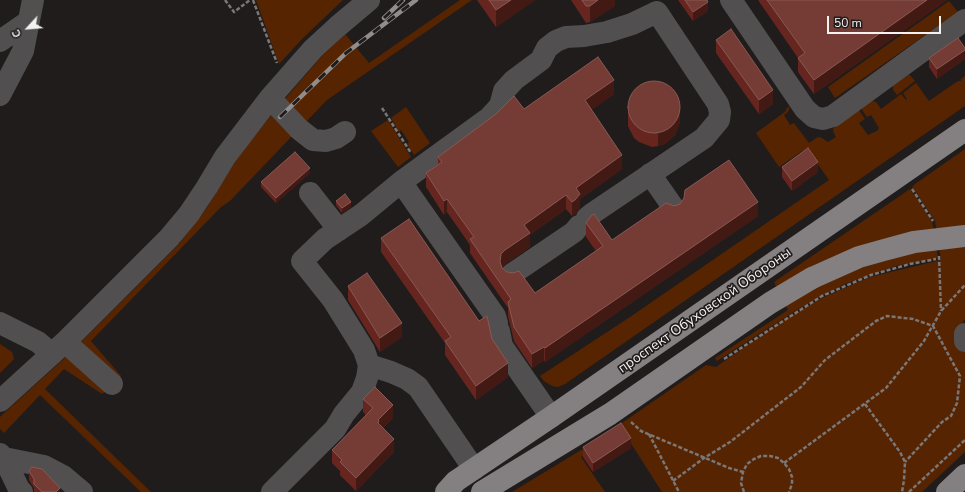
<!DOCTYPE html>
<html>
<head>
<meta charset="utf-8">
<style>
	body { margin:0 }
	#map { position:relative; width:965px; height:492px; overflow:hidden; background:#201c1c; font-family:"Nunito Sans",sans-serif }
	canvas { display:block }
	.north { position:absolute; left:8px; top:8px; width:40px; height:40px; -webkit-text-stroke:3px #201c1c; paint-order:stroke; rotate:244deg; font-size:11px; font-weight:700; line-height:16px; text-align:center; color:#f4f1f1 }
	.north::after { content:''; display:block; margin:auto; width:14px; height:18px; background:#f4f1f1; clip-path:polygon(50% 0,100% 100%,50% 72%,0 100%) }
	.scale { position:absolute; left:827px; top:16px; width:114px; height:18px; box-sizing:border-box; border:2px solid #f4f1f1; border-top:0; padding-left:5px; font-size:12px; line-height:14px; white-space:nowrap; color:#f4f1f1; -webkit-text-stroke:3px #201c1c; paint-order:stroke }
</style>
</head>
<body>
<div id="map">
<canvas width="965" height="492"></canvas>
<div class="north">С</div>
<div class="scale">50 m</div>
</div>
<script>
const context = document.querySelector('canvas').getContext('2d');
context.lineJoin = 'round';
function fillPath(path, color) { context.fillStyle = color; context.fill(path, 'evenodd'); }
const toPath = rows => new Path2D(rows.map(r => 'M' + r).join(''));
function stroke(path, color, width, dash) { context.strokeStyle = color; context.lineWidth = width; context.lineCap = dash ? 'butt' : 'round'; context.setLineDash(dash || []); context.stroke(path); }
function label(font, color, halo, rows, align = 'center') {
  context.font = font + ' "Nunito Sans",sans-serif'; context.lineWidth = 3.5; context.setLineDash([]); context.textBaseline = 'middle'; context.strokeStyle = halo; context.fillStyle = color; for (const [text, x, y, turn = 0] of rows) {
    context.save(); context.translate(x, y); context.rotate((+turn || 0) * Math.PI / 180); context.textAlign = isNaN(turn) ? turn : align; if (halo) context.strokeText(text, 0, 0); context.fillText(text, 0, 0); context.restore();
  }
}
const green = toPath([
	[256,0,343,0,303,38,279,64],
	[460,0,472,0,327,100,303,125,284,100,321,57,345,34,369,63],
	[949,1,958,12,835,98,828,87],
	[908,75,910,75,915,81,897,95,893,90,893,85],
	[965,76,965,106,565,384,558,387,552,386,544,381,540,376,630,317,829,180,808,150,802,151,779,167,756,133,786,111,786,109,790,106,788,112,784,115,790,125,794,123,809,143,818,137,822,138,828,142,836,137,833,131,834,125,859,110,865,119,859,123,868,135,877,131,879,128,871,115,867,117,860,107,872,101,876,102,881,109,901,94,906,100,907,99,903,93,908,89,909,90,909,88,916,83,929,101,958,81,961,81,961,79],
	[406,107,430,143,414,155,407,144,409,142,401,130,399,132,391,118],
	[273,113,294,134,230,201,221,207,91,341,121,376,116,380,78,345,178,245,206,209,231,168,247,145],
	[388,120,411,157,398,167,371,131],
	[965,149,965,319,961,326,960,344,965,353,965,452,922,492,662,492,623,431,581,457,605,492,512,492,619,427,619,425,706,365,716,367,779,323,822,298,870,277,941,260,935,221,912,187,915,184],
	[910,189,932,221,938,258,896,266,845,284,800,308,717,361,715,358,788,310,774,282],
	[0,344,12,352,14,359,0,373],
	[68,355,107,390,102,394,64,369,45,389,151,492,141,492,40,395,4,433,0,429,0,417,2,415]
]);
const path = toPath([
	[225,0,234,12,250,0],
	[253,0,277,63],
	[382,108,411,153],
	[912,189,933,221],
	[939,256,941,311],
	[724,359,822,296,871,275,910,264,936,259],
	[865,404,900,452,905,462,904,480,902,492],
	[631,422,641,431,729,468,743,472],
	[649,434,679,492],
	[784,463,886,388,924,341,941,311,965,285],
	[673,481,704,458,730,442,801,387,825,360,876,321,887,316,913,319,933,326,960,376,957,403,951,416,942,422,905,462],
	[744,492,741,483,743,472,747,464,754,459,761,456,770,456,778,458,784,463,789,469,792,477,792,484,789,492],
	[909,492,965,440]
]);
const minor = toPath([
	[731,0,805,109,814,117,823,119,833,116,965,20],
	[0,41,29,21],
	[0,95,23,51,33,0],
	[270,98,299,129,313,140,326,141,336,138,345,132],
	[650,174,673,207],
	[401,182,495,316,497,323],
	[310,193,339,230],
	[512,274,574,232,579,226],
	[0,323,38,342,52,354],
	[499,331,502,346,551,417],
	[965,334,965,341],
	[65,342,112,384],
	[369,365,391,372,407,379,418,387,474,469],
	[0,401,65,342,169,238,189,214,207,187,225,157,270,98,313,49,337,27,369,0],
	[0,454,4,458,19,489,22,492],
	[4,458,44,466,63,476,82,492],
	[272,492,335,429,344,414,362,392,367,378,369,365,364,350,333,300,302,261,325,239,361,215,401,182,489,118,500,106,504,91,514,80,541,60,547,48,556,41,566,37,584,36,607,32,632,24,657,12,718,104,720,112,719,120,704,138,593,213,587,218]
]);
const major = toPath([
	[446,492,456,481,551,417,965,130],
	[482,492,610,414,770,303,812,278],
	[947,492,965,475]
]);
const rail = toPath([
	[384,18,403,0],
	[280,117,346,53,416,0]
]);
const majorBridge = toPath([
	[812,278,859,257,884,250,914,242,965,236]
]);
const wall = toPath([
	[477,0,535,0,496,27],
	[571,0,615,0,615,6,590,22,586,23],
	[678,0,707,0,708,11,693,21],
	[758,0,947,0,814,94,798,72,798,58],
	[716,40,773,104,759,114,716,53],
	[965,48,965,59,937,79,929,67,929,58],
	[614,94,591,110,622,169,580,199,580,208,575,214,572,216,566,209,530,235,530,247,505,264,502,268,535,293,596,251,586,237,586,223,612,240,674,206,758,216,545,362,544,360,532,368,514,341,508,316,508,308,470,253,470,245,447,212,444,215,426,187,426,173,438,164,438,157,524,109],
	[628,112,680,122,675,135,665,144,658,146,652,147,639,142,634,138,628,126],
	[782,167,818,172,792,191,782,177],
	[310,173,276,203,261,187,261,182],
	[336,201,351,207,342,213,336,205],
	[381,238,508,377,476,400,445,355,445,343,381,252],
	[348,286,402,337,380,352,348,300],
	[363,399,393,418,383,428,394,452,356,491,340,475,340,471,332,463,332,450,366,415,363,412],
	[583,447,631,448,593,472,583,457],
	[29,471,60,492,34,492,34,488,29,480]
]);
const shadedWall = toPath([
	[511,0,535,0,496,27,496,10],
	[598,0,615,0,615,6,590,22,590,6],
	[927,0,947,0,814,94,814,80],
	[708,2,708,11,693,21,693,12],
	[965,50,965,59,937,79,937,69],
	[614,80,614,94,585,114,585,100],
	[773,90,773,104,759,114,759,100],
	[680,108,680,122,675,135,665,144,658,146,658,132],
	[622,155,622,169,580,199,580,208,575,214,572,216,572,202,576,188],
	[818,162,818,172,792,191,792,181],
	[310,168,310,173,276,203,276,198],
	[566,195,566,209,530,235,530,247,505,264,501,268,500,262,501,254,524,225],
	[447,199,447,212,444,215,444,201],
	[351,202,351,207,342,213,342,208],
	[758,202,758,216,545,362,545,348],
	[402,323,402,337,380,352,380,338],
	[544,347,544,360,532,368,532,354],
	[508,363,508,377,476,400,476,386],
	[393,405,393,418,379,432,378,420],
	[631,438,631,448,593,472,593,463],
	[394,439,394,452,356,491,356,478],
	[60,488,60,492,56,492]
]);
const building = toPath([
	[489,0,511,0,496,10,489,0],
	[582,0,598,0,590,6,586,6,582,0],
	[685,0,707,0,708,2,693,12,685,0],
	[767,0,927,0,814,80,798,58,805,53,767,0],
	[731,29,773,90,759,100,716,40,731,29],
	[958,38,965,48,965,50,937,69,929,58,958,38],
	[598,57,614,80,585,100,622,155,576,188,580,194,575,200,572,202,566,195,524,225,530,233,505,250,501,254,500,262,502,268,507,272,513,273,519,271,535,293,603,246,586,223,591,216,594,214,612,240,666,203,674,206,680,204,684,198,685,190,729,160,758,202,545,348,544,347,532,354,514,327,508,302,511,299,470,239,474,237,447,199,444,201,426,173,442,162,438,157,496,114,514,96,524,109,598,57],
	'628 107a26 26 0 1 1 52 0a26 26 0 1 1-52 0Z',
	[808,148,818,162,792,181,782,167,808,148],
	[295,152,310,168,276,198,261,182,295,152],
	[345,194,351,202,342,208,336,201,345,194],
	[409,219,479,321,487,316,492,339,508,363,476,386,445,341,451,337,381,238,409,219],
	[367,273,402,323,380,338,348,286,367,273],
	[375,387,393,405,378,420,379,421,378,423,394,439,356,478,340,462,342,460,332,450,373,408,363,399,375,387],
	[621,423,631,438,593,463,583,447,621,423],
	[32,467,42,469,60,488,56,492,42,492,34,484,34,479,29,471,32,467]
]);
const streetNames = [
	["проспект Обуховской Обороны",705,311,-35]
];
fillPath(green, '#572401');
stroke(path, '#7b7777', 2.5, [4, 2]);
stroke(minor, '#514f4f', 22);
stroke(major, '#848081', 22);
stroke(rail, '#908d8d', 4.5);
stroke(rail, '#201c1c', 3, [9]);
stroke(majorBridge, '#848081', 22);
fillPath(wall, '#66261f');
fillPath(shadedWall, '#431914');
fillPath(building, '#753c35');
stroke(building, '#895853', 1);
label('14px', '#f4f1f1', '#201c1c', streetNames);
</script>
</body>
</html>
